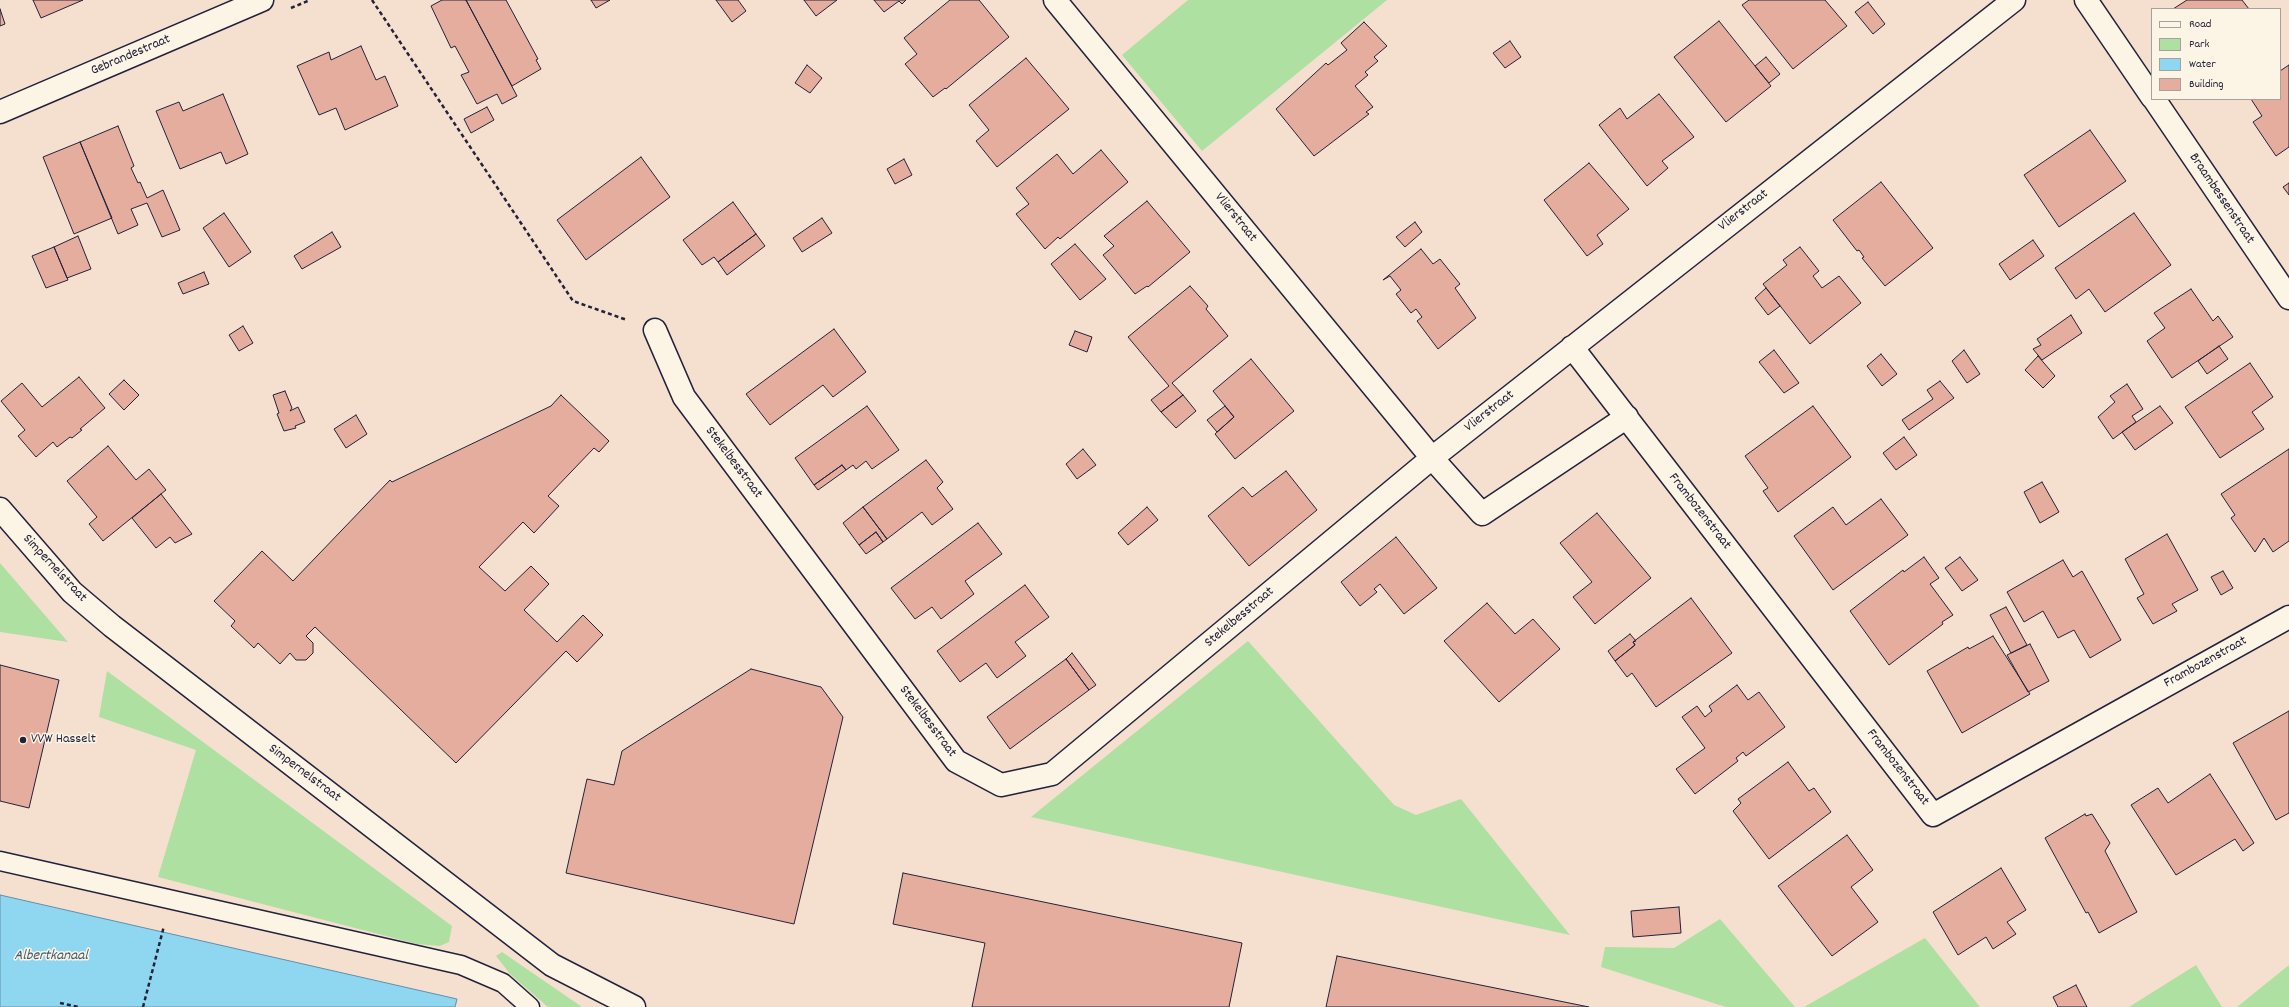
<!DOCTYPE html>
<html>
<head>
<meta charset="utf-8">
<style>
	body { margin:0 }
	#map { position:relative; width:2289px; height:1007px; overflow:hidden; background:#f5dfcf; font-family:Dekko,sans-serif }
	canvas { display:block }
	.legend { position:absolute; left:2151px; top:8px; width:130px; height:92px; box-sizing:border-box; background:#fcf5e5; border:1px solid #a5a1a1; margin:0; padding:5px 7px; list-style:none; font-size:12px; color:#22223b }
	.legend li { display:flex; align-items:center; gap:8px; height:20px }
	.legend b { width:20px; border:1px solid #a5a1a1 }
</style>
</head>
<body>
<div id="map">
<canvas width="2289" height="1007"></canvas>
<ul class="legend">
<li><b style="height:5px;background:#fcf5e5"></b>Road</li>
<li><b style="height:11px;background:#aee0a1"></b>Park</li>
<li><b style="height:11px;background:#8fd7f0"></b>Water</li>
<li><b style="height:11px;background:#e5ad9d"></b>Building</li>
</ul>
</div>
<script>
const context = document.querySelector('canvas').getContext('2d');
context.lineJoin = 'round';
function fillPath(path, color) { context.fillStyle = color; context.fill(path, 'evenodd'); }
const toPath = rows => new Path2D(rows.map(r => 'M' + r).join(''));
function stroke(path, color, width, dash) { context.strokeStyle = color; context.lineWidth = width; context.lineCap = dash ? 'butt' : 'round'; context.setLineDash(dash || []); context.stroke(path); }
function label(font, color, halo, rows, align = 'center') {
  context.font = font + ' Dekko,sans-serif'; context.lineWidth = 3; context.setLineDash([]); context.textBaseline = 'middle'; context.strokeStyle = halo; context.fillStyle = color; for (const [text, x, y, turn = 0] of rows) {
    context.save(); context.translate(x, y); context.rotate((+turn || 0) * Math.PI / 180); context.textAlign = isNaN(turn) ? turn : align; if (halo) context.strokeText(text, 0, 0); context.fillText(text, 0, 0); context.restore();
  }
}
const green = toPath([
	[1188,0,1387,0,1202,151,1122,55],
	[0,563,68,642,0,632],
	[1248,641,1394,805,1416,815,1461,799,1570,935,1031,817],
	[107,671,452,926,449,942,440,946,417,944,158,877,196,750,99,717],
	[1720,919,1795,1007,1726,1007,1601,967,1605,947,1674,948],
	[1925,938,1980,1007,1804,1007],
	[502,952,582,1007,548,1007,510,974,496,956],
	[2196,965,2222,1007,2129,1007],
	[2289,965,2289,1007,2237,1007]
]);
const water = toPath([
	[0,895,457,999,455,1007,0,1007,0,895]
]);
const building = toPath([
	[33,0,83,0,41,18,33,0],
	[442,0,466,0,517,96,502,104,497,94,477,104,461,75,469,72,455,46,451,48,431,6,442,0],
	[466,0,506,0,538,59,536,60,541,69,512,86,466,0],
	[591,0,610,0,596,8,591,0],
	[716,0,738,0,746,11,732,22,716,0],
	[804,0,837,0,816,16,804,0],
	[874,0,906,0,902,4,899,1,884,12,874,0],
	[950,0,979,0,1009,37,946,89,945,88,933,97,905,64,917,54,904,38,950,0],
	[1749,0,1825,0,1847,26,1793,69,1742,5,1749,0],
	[2187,0,2242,0,2249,9,2173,9,2187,0],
	[1868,2,1885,24,1873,34,1855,12,1868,2],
	[0,9,5,24,0,26,0,9],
	[1719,21,1771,86,1726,122,1674,57,1719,21],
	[1364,22,1387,46,1374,57,1378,61,1365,72,1368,75,1355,86,1373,107,1366,112,1369,114,1314,156,1276,109,1326,63,1328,65,1347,50,1341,43,1364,22],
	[1510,41,1521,57,1505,68,1493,53,1510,41],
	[361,46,376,80,385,76,398,106,345,130,336,108,319,115,297,66,329,52,331,60,361,46],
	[1766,57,1780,74,1769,83,1755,66,1766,57],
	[1026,58,1069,109,997,167,976,141,989,130,969,105,1026,58],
	[807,65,822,78,810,93,795,83,807,65],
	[2289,65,2289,147,2276,156,2253,122,2262,116,2251,99,2280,99,2280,71,2289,65],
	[223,94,248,154,226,164,221,152,180,169,156,111,179,102,183,111,223,94],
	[1659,94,1694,137,1662,161,1668,168,1647,186,1599,125,1620,108,1627,119,1659,94],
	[487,107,494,120,471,133,464,119,487,107],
	[118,126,134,166,131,168,138,183,140,182,147,198,163,190,180,230,162,237,147,203,131,209,138,225,118,234,80,142,118,126],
	[2090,130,2126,181,2059,227,2024,175,2090,130],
	[80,142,112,218,74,234,43,157,80,142],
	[1101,150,1128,182,1060,239,1058,237,1045,249,1016,214,1029,204,1016,188,1057,154,1073,174,1101,150],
	[641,157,670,197,586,260,557,220,641,157],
	[904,159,912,175,895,184,887,169,904,159],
	[1589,163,1629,209,1597,235,1603,244,1587,256,1544,200,1589,163],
	[1881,182,1933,248,1885,286,1862,258,1864,257,1859,250,1857,251,1833,220,1881,182],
	[2289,183,2289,195,2283,187,2289,183],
	[1147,201,1190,252,1148,287,1147,286,1135,294,1103,255,1114,246,1104,236,1147,201],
	[733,202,756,234,718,262,714,257,702,265,683,240,733,202],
	[224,213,251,252,229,267,203,228,224,213],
	[2134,213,2171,265,2105,312,2089,289,2076,299,2055,268,2134,213],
	[822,218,832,233,802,252,793,238,822,218],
	[1415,222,1422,232,1405,247,1396,237,1415,222],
	[332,232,341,247,302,269,294,256,332,232],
	[756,234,765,246,727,275,718,262,756,234],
	[78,236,91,269,67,278,54,247,78,236],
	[2033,240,2044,256,2010,280,1999,264,2033,240],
	[1075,244,1106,279,1080,300,1051,264,1075,244],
	[54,247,68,280,46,288,32,256,54,247],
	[1800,247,1819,271,1813,276,1822,288,1839,276,1861,303,1810,344,1763,284,1787,265,1783,260,1800,247],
	[1421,249,1433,264,1440,259,1460,284,1455,288,1476,318,1438,349,1417,321,1422,317,1416,309,1411,313,1396,294,1401,290,1390,276,1383,280,1421,249],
	[204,272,209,284,183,294,178,283,204,272],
	[1190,286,1208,306,1206,309,1228,336,1172,383,1183,395,1161,412,1151,400,1169,386,1128,337,1190,286],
	[1766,288,1780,306,1768,315,1755,298,1766,288],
	[2191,289,2213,321,2218,316,2233,337,2172,378,2147,341,2165,328,2154,313,2191,289],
	[2071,315,2082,333,2042,360,2033,349,2041,345,2037,339,2071,315],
	[243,326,253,343,239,351,229,335,243,326],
	[834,329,866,372,833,397,823,385,770,425,746,394,834,329],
	[1075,331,1092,337,1087,352,1069,345,1075,331],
	[2219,346,2228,359,2207,374,2198,361,2219,346],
	[1774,350,1799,383,1784,393,1759,362,1774,350],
	[1964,350,1980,374,1967,383,1952,361,1964,350],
	[1881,354,1897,374,1882,386,1867,366,1881,354],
	[2038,356,2055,376,2043,388,2025,370,2038,356],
	[1251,359,1294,411,1235,459,1215,434,1234,417,1213,391,1251,359],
	[2250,363,2273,397,2252,412,2264,429,2220,458,2185,407,2250,363],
	[79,377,105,408,80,429,82,430,72,438,70,437,57,447,53,442,36,457,18,436,25,430,1,401,22,383,42,407,79,377],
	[124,380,139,395,124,410,109,394,124,380],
	[1940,381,1954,398,1909,430,1902,420,1933,399,1927,390,1940,381],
	[2127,384,2143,409,2132,416,2136,422,2113,439,2098,417,2115,402,2110,396,2127,384],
	[285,391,292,408,290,411,298,407,305,422,295,426,296,428,284,431,277,414,279,413,273,395,285,391],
	[561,395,609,441,599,452,594,448,548,496,559,506,534,533,523,522,479,567,505,591,531,566,549,584,524,610,557,642,583,615,603,635,577,662,566,651,456,763,315,627,306,636,313,643,313,653,306,660,296,660,290,653,280,664,258,643,254,648,231,626,235,621,214,601,262,551,293,581,390,480,392,482,551,406,561,395],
	[1183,395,1196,411,1176,428,1161,412,1183,395],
	[867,406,899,450,872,469,866,461,856,469,853,465,846,470,842,465,814,485,795,458,867,406],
	[1225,406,1234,417,1217,432,1207,420,1225,406],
	[1813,406,1851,457,1778,512,1763,491,1768,488,1745,456,1813,406],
	[2160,406,2173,423,2135,450,2122,432,2160,406],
	[356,415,367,434,346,448,334,429,356,415],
	[1904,437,1917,455,1896,470,1883,453,1904,437],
	[108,446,136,480,149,469,166,490,103,541,89,524,97,517,67,481,108,446],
	[1083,449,1096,465,1077,479,1066,464,1083,449],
	[2289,449,2289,541,2273,552,2264,538,2255,552,2231,518,2235,515,2221,494,2289,449],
	[926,460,943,482,937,488,953,509,932,525,922,512,887,539,863,507,926,460],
	[842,465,846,470,818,490,814,485,842,465],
	[1286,471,1317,510,1249,566,1208,516,1243,487,1252,497,1286,471],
	[2042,482,2059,512,2040,523,2024,492,2042,482],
	[161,494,192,534,175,543,170,537,156,548,132,518,161,494],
	[1881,499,1908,535,1833,590,1794,536,1833,507,1846,525,1881,499],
	[863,507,887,539,883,542,876,532,859,545,843,523,863,507],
	[1147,507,1158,520,1128,545,1118,533,1147,507],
	[1597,513,1651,578,1595,624,1573,597,1592,582,1560,543,1597,513],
	[978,523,1002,554,965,581,974,594,941,619,932,607,915,619,891,588,978,523],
	[876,532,883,542,866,554,859,545,876,532],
	[2167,534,2198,590,2172,604,2177,611,2153,624,2137,598,2144,594,2125,559,2167,534],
	[1396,537,1437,588,1404,614,1380,584,1374,589,1377,592,1360,606,1341,582,1396,537],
	[1924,557,1939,578,1930,584,1953,615,1942,622,1943,624,1889,665,1850,611,1903,570,1904,572,1924,557],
	[1960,557,1978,580,1962,591,1945,568,1960,557],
	[2063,560,2073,577,2082,571,2121,640,2090,658,2074,630,2058,638,2043,611,2024,622,2007,592,2063,560],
	[2223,571,2233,588,2221,595,2211,577,2223,571],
	[1025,585,1049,617,1015,642,1026,656,997,678,986,663,960,682,937,651,1025,585],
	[1691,598,1732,653,1656,707,1632,673,1627,677,1615,661,1635,645,1633,642,1691,598],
	[1487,603,1515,634,1533,619,1560,649,1499,702,1444,641,1487,603],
	[2006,607,2027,645,2011,653,1990,615,2006,607],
	[1630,634,1636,641,1633,642,1635,645,1615,661,1608,651,1630,634],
	[1993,636,2030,694,1962,733,1927,671,1968,647,1969,649,1993,636],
	[2030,644,2049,681,2028,692,2007,655,2030,644],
	[1072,653,1096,685,1089,690,1066,659,1072,653],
	[1066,659,1089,690,1010,749,987,717,1066,659],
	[0,665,59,680,29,808,0,801,0,665],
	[751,669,821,687,843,717,794,924,566,873,587,779,614,785,622,751,751,669],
	[1737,685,1748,700,1759,692,1785,727,1746,756,1743,752,1736,758,1738,761,1695,794,1676,769,1705,748,1682,717,1697,706,1705,717,1712,711,1709,706,1737,685],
	[2289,711,2289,813,2276,820,2233,743,2289,711],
	[1788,762,1809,791,1814,788,1831,812,1769,859,1733,811,1741,803,1738,799,1788,762],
	[2210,774,2254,843,2243,851,2235,839,2176,875,2131,805,2158,788,2168,803,2210,774],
	[2085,814,2086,816,2092,814,2110,843,2105,851,2137,912,2099,933,2088,912,2086,913,2045,838,2085,814],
	[1847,835,1873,870,1851,887,1878,922,1832,956,1778,886,1847,835],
	[2001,868,2026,910,2007,922,2016,934,1993,949,1986,937,1958,955,1933,912,2001,868],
	[903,873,1242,943,1229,1007,972,1007,985,943,893,924,903,873],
	[1679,907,1681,933,1633,937,1631,911,1679,907],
	[1337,956,1589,1007,1326,1007,1337,956],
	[2076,985,2087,1007,2058,1007,2053,997,2076,985]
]);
const path = toPath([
	[372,0,573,301,627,320],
	[291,8,310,0],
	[60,1003,79,1007],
	[143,1007,164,926]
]);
const lane = toPath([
	[0,861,461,965,503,983,530,1007]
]);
const street = toPath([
	[1055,0,1432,458,1482,514,1627,417],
	[2086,0,2152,97],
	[2154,99,2289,298],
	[0,112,262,0],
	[655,330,684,397,956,761,1001,785,1052,774,1432,458,2014,0],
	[1572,347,1933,815,2289,617],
	[0,509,72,592,112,626,552,965,634,1007]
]);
const markers = [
	[23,740,4,"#22223b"]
];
const streetNames = [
	["Gebrandestraat",131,56,-23],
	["Braambessenstraat",2221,199,56],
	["Vlierstraat",1744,211,-38],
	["Vlierstraat",1235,218,51],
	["Vlierstraat",1490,412,-38],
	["Stekelbesstraat",733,463,53],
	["Frambozenstraat",1699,512,52],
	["Simpernelstraat",54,569,47],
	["Stekelbesstraat",1240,618,-40],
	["Frambozenstraat",2206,663,-29],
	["Stekelbesstraat",927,722,53],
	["Frambozenstraat",1897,768,52],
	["Simpernelstraat",304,774,37]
];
const poiNames = [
	["VVW Hasselt",31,740]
];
const waterNames = [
	["Albertkanaal",51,957]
];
fillPath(green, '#aee0a1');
fillPath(water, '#8fd7f0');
stroke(water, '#638fa8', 1);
fillPath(building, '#e5ad9d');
stroke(building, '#22223b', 1);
stroke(lane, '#22223b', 21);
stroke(street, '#22223b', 25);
stroke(path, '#22223b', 2.5, [4, 3]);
stroke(lane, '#fcf5e5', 18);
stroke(street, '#fcf5e5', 22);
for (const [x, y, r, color] of markers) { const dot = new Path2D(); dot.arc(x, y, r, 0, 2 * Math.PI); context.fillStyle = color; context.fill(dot); stroke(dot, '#fcf5e5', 1.5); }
label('14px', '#22223b', '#fcf5e5', streetNames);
label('14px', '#22223b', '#fcf5e5', poiNames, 'left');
label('italic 15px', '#435871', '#fcf5e5', waterNames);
</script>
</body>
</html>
